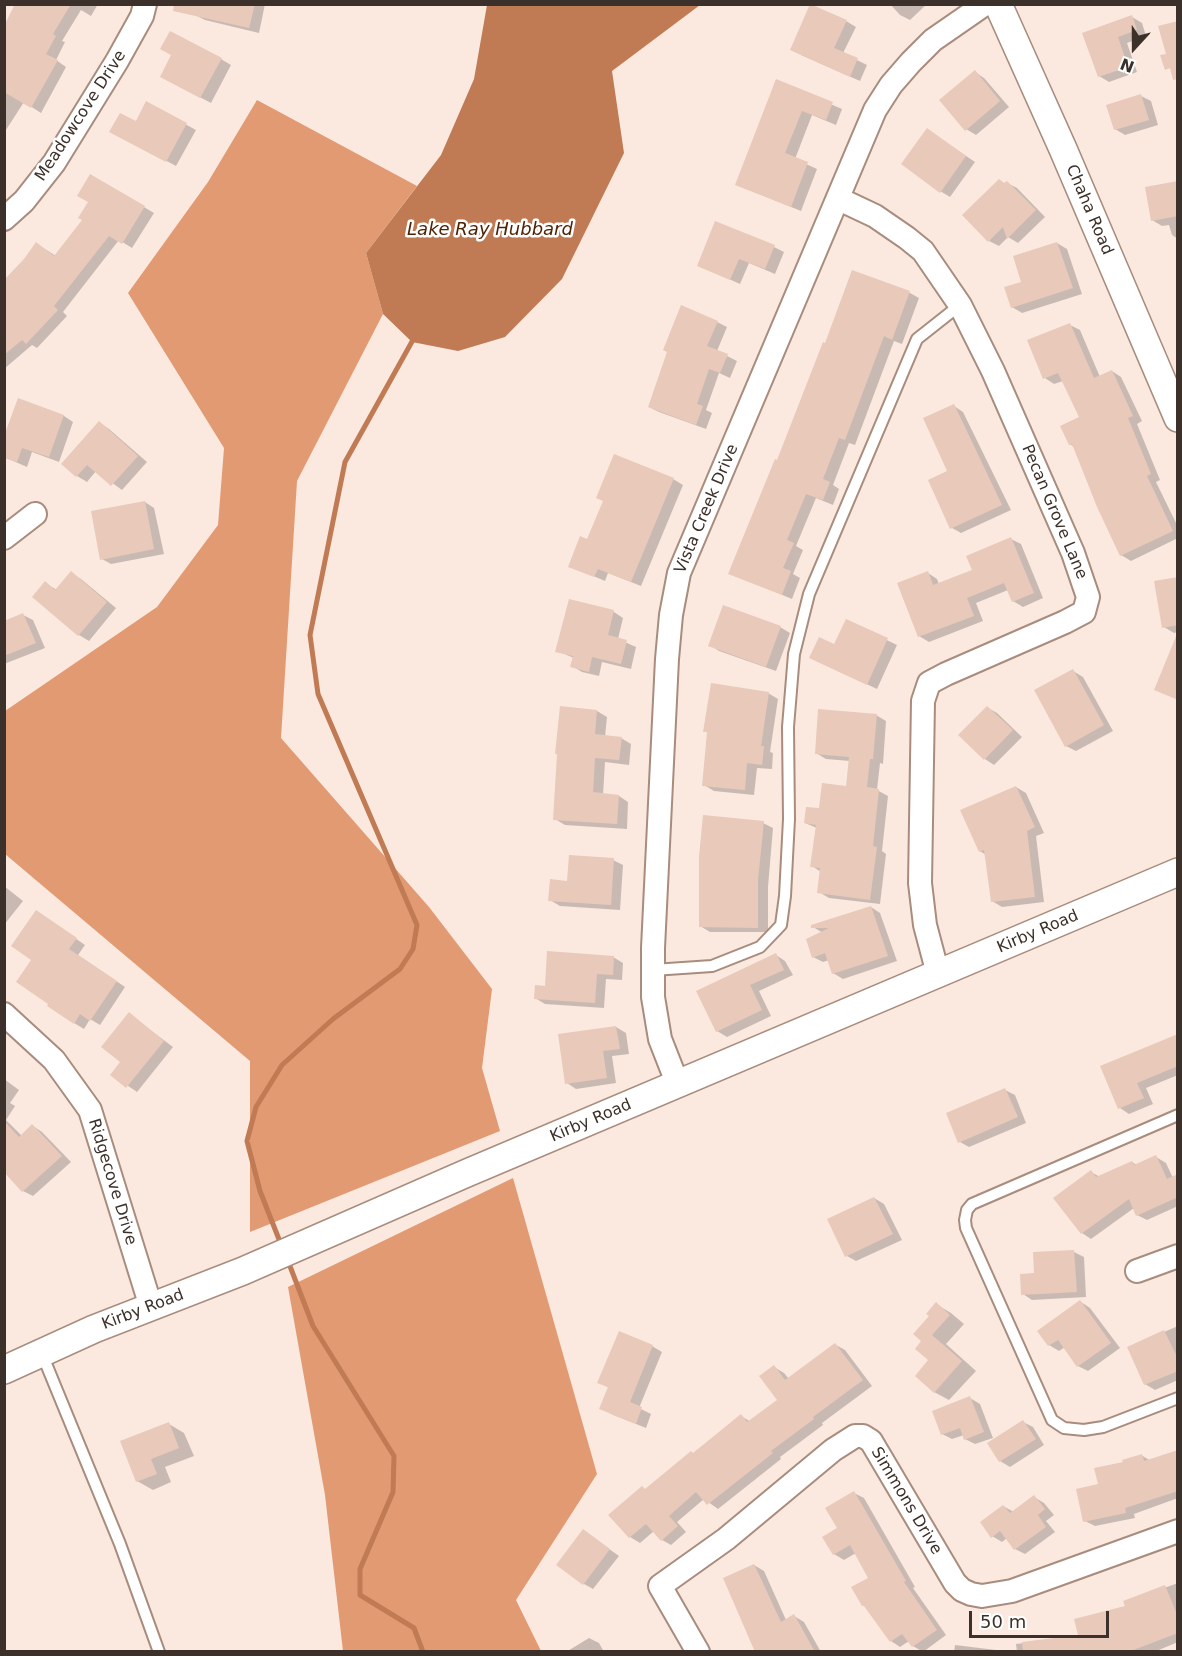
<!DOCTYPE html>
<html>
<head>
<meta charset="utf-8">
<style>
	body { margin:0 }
	#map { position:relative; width:1182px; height:1656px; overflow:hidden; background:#fbe9df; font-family:"DejaVu Sans",sans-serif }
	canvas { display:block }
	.frame { position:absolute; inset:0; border:6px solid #3c302a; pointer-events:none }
	.north { position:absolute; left:1104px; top:18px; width:60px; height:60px; -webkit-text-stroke:4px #fff; paint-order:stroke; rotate:201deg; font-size:16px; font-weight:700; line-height:24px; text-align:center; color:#3c302a }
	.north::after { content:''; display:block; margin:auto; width:21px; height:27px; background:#3c302a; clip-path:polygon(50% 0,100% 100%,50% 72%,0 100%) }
	.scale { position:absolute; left:969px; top:1611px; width:140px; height:27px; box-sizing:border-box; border:3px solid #3c302a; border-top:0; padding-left:8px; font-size:18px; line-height:21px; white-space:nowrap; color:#3c302a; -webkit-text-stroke:4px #fff; paint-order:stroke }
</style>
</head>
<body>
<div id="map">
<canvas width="1182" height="1656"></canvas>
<div class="frame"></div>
<div class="north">N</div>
<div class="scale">50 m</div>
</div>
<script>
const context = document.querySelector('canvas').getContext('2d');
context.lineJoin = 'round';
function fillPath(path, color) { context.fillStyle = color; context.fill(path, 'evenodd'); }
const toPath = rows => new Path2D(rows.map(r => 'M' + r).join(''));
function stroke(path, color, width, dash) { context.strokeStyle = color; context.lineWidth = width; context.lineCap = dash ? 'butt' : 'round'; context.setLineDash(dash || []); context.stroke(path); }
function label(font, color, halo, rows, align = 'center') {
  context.font = font + ' "DejaVu Sans",sans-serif'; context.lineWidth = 5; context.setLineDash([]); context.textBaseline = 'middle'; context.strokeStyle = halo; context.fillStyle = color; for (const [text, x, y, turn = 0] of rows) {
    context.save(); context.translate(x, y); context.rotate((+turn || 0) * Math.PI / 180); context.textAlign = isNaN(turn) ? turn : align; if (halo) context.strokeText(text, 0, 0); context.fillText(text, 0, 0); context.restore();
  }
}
const forest = toPath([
	[257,100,417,186,366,253,383,314,297,481,281,738,429,907,492,989,482,1068,500,1131,250,1232,250,1061,5,854,5,711,157,607,218,525,224,448,128,293,208,182],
	[513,1178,597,1474,516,1600,541,1651,343,1651,325,1495,288,1287]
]);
const water = toPath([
	[487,5,700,5,612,71,624,153,562,279,505,337,458,351,412,342,383,314,366,253,441,155,474,79]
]);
const shadow = toPath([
	[16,4,98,4,91,16,81,10,62,41,65,42,56,60,66,67,41,113,24,102,4,133,4,29],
	[197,4,265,4,259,33,205,20,195,15],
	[890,4,927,4,910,20,900,15],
	[1132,17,1142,23,1146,36,1127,43,1137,72,1109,82,1099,76,1084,34],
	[846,21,856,27,843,53,867,65,860,81,801,55],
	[221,59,231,65,211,103,171,82],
	[975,72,984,78,1009,107,976,135,966,129],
	[777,81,842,109,836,125,812,115,795,159,817,169,801,211,737,185],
	[1141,96,1151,101,1158,125,1125,135,1115,129],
	[147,103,196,130,176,166,111,131,136,123],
	[928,130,975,162,950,197,940,191],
	[91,176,154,213,132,248,119,240,63,312,67,316,37,348,32,345,4,369,4,283,37,244,56,256,84,220,90,202],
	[1007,183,1017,188,1045,217,1018,243,1008,237,999,246,989,241],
	[1178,183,1178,239,1172,235,1169,225,1162,226,1152,220],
	[1057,243,1067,249,1082,294,1022,313,1012,307,1023,283],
	[774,247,784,252,775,274,749,263,740,284,698,265],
	[853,272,910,293,919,298,902,344,894,341,855,445,849,443,833,485,839,489,833,505,816,498,796,546,803,550,793,574,800,578,792,599,730,573,826,345],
	[717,322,727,327,717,351,737,361,730,378,719,373,706,410,712,413,706,429,659,412,649,407],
	[1070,325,1080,330,1100,377,1112,371,1121,377,1142,421,1137,424,1160,480,1156,482,1178,527,1178,538,1131,561,1121,555,1074,447,1070,444,1081,418,1063,381,1054,384,1045,378],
	[19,400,64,416,73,422,59,462,32,452,27,467,4,457],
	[954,406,963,412,1011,510,961,533,952,528,949,472],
	[100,423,109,429,147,462,122,490,96,471,87,482,77,476],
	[673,479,683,485,641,586,608,573,605,581,570,566,588,541],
	[145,502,154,508,164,554,111,564,102,559],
	[1011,539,1021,544,1043,598,1023,607,1013,601,1008,590,976,603,983,621,929,642,919,636,928,573,937,579,939,584,974,571],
	[71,573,81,579,116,608,89,641,79,635,34,597,45,583,57,590],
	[1178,579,1178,632,1174,633,1164,627],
	[570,601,614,612,623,618,618,639,636,647,631,669,602,662,599,676,582,672,572,666,574,658,557,651],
	[23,615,33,620,45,648,4,664,4,620,5,622],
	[847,621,897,645,877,689,811,658,835,646],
	[780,627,790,633,776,671,719,651,710,645],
	[1073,671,1083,677,1113,731,1076,751,1066,746],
	[768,693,778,699,770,752,773,753,772,769,757,768,754,795,714,791,704,785,709,733,705,731],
	[562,708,597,711,607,717,605,737,621,738,631,744,629,765,605,762,603,795,619,796,628,802,627,829,565,825,555,819],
	[988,708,997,713,1022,737,994,765,985,759],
	[876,715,886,721,883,764,880,763,877,790,888,796,882,851,886,854,880,904,829,898,819,892,821,872,812,866,817,828,805,823,847,788,850,761,826,759,816,753],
	[1016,787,1026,793,1044,833,1036,836,1044,902,1002,907,992,901,986,855,980,851],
	[763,823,773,828,768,887,768,932,710,932,700,926],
	[613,860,623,865,620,910,560,906,550,900,569,882],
	[4,886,23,901,4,925],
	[871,907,880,913,897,961,843,979,833,973,829,960,823,962,813,957,823,933,813,927],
	[46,918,85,945,78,955,125,987,100,1025,90,1019,84,1029,74,1023,33,960],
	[776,955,785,961,793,975,759,991,771,1016,727,1037,717,1031,698,992],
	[613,957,623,963,622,980,606,979,604,1008,545,1004,535,998,546,987],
	[129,1014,173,1047,137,1092,112,1075,122,1062],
	[616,1027,626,1033,629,1054,612,1056,616,1083,576,1089,567,1083],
	[1178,1036,1178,1075,1146,1088,1153,1104,1129,1114,1120,1108,1102,1067],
	[4,1079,19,1090,10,1103,15,1106,6,1120,22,1136,33,1126,42,1132,71,1162,33,1196,23,1191,4,1170],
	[1005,1090,1015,1095,1026,1123,969,1147,960,1142],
	[1156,1157,1166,1163,1173,1178,1178,1176,1178,1206,1147,1220,1137,1215,1134,1208,1091,1239,1082,1233,1091,1172,1100,1177,1132,1162,1138,1166],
	[874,1198,884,1204,902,1240,856,1261,847,1256],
	[1074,1252,1084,1257,1086,1297,1032,1300,1023,1294,1035,1275],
	[1081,1302,1090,1308,1120,1348,1088,1371,1078,1366,1065,1347,1059,1351,1049,1345],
	[936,1304,951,1313,964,1324,946,1344,976,1371,949,1400,934,1392,930,1360,924,1341],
	[1178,1326,1178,1380,1155,1390,1145,1384,1129,1347],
	[836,1345,845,1350,872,1386,822,1423,823,1425,780,1457,781,1459,718,1509,704,1499,677,1522,686,1532,671,1545,662,1540,654,1531,640,1543,630,1537,646,1490,741,1416,751,1422,779,1400,774,1367,784,1373,789,1379],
	[652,1346,662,1352,639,1408,651,1414,646,1428,611,1414,609,1388,599,1382],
	[970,1398,980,1404,993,1438,975,1444,965,1439,964,1435,952,1439,942,1434],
	[1023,1422,1033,1427,1044,1445,1010,1467,1000,1461],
	[169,1424,184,1433,194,1456,165,1467,171,1482,153,1490,137,1481],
	[1178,1452,1178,1498,1134,1514,1135,1518,1095,1526,1085,1521,1100,1486,1125,1463,1141,1455,1151,1461],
	[854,1493,864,1498,915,1587,913,1588,946,1635,923,1652,913,1646,909,1641,900,1647,891,1641,870,1578,856,1553,844,1560,834,1554,839,1529],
	[1034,1497,1044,1503,1054,1515,1046,1521,1055,1532,1025,1554,1015,1549,1007,1538,1002,1542,992,1536,1003,1506,1014,1512],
	[584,1531,619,1556,593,1589,584,1584],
	[754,1565,764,1571,786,1620,794,1616,804,1622,821,1652,757,1652],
	[1178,1583,1178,1642,1154,1652,1017,1652,1016,1644,1080,1636,1127,1607,1125,1602],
	[589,1638,599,1643,604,1652,566,1652],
	[955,1645,996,1650,999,1652,954,1652]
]);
const stream = toPath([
	[282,1247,260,1191,247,1141,256,1107,282,1065,333,1019,400,969,413,949,417,925,318,694,310,635,345,462,414,338],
	[288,1261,313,1326,394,1456,393,1492,360,1569,360,1595,414,1628,423,1652]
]);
const building = toPath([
	[15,4,71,4,53,34,56,36,46,54,58,60,31,108,4,92,4,26],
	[174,4,255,4,249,28,173,11],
	[810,4,847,20,834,48,858,58,850,77,790,50],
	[1132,15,1137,30,1118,37,1128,67,1098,77,1082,33],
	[1178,21,1178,79,1173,80,1170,68,1165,70,1160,55,1166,54,1158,26],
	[170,31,222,58,200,98,160,77,171,55,160,49],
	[975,70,1000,101,965,131,939,100],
	[776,79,833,102,826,120,802,111,785,153,808,162,791,207,735,185],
	[1141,94,1149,120,1114,130,1106,105],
	[146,101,187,123,166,162,109,132,120,113,136,121],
	[927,128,966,156,940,193,901,164],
	[90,174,145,206,122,244,109,236,54,306,58,310,26,344,22,340,4,355,4,280,24,259,36,242,54,256,82,220,78,218,88,202,77,196],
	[999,179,1004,183,1007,181,1036,210,1007,239,1003,227,988,242,962,215],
	[1178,181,1178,216,1151,221,1145,187],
	[715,221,775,245,765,269,739,259,730,280,697,266],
	[1057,242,1073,288,1011,308,1004,287,1021,282,1013,256],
	[852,270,910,291,892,340,884,336,845,440,839,438,823,479,830,482,823,500,806,494,787,540,794,543,783,568,791,571,782,595,728,574,775,459,777,460,823,342,825,343],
	[681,305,718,321,707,346,728,354,720,373,709,369,697,404,703,406,696,425,648,407,667,352,663,350],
	[1070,323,1094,378,1112,370,1133,416,1128,418,1151,474,1147,476,1173,531,1120,556,1097,507,1072,444,1069,445,1060,426,1079,417,1058,373,1043,379,1027,340],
	[18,398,64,415,49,457,22,448,17,462,4,458,4,436],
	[954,404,1002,505,950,529,928,480,947,471,923,418],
	[99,421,138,456,111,486,87,465,76,477,61,464],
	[614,454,674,478,631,582,598,569,594,577,568,567,580,536,587,539,603,501,596,498],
	[145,501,154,549,100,560,91,511],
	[1011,537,1034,593,1012,602,1004,583,967,598,974,616,918,637,897,583,928,571,933,585,972,570,966,556],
	[71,571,107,602,78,636,32,597,45,581,55,590],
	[1178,577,1178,625,1162,628,1154,581],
	[569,599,614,610,608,635,627,640,621,664,592,657,589,672,570,667,573,656,555,652],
	[723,605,781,626,766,667,708,646],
	[23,613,36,643,4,656,4,621],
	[846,619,888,638,867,685,809,658,819,637,834,644],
	[1177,634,1178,634,1178,700,1154,690],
	[1073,669,1104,725,1065,747,1034,690],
	[711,683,769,692,761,746,764,746,762,765,747,763,745,790,702,786,707,732,703,732],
	[560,706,597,710,595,734,622,737,619,760,595,758,593,792,619,795,617,824,553,820,557,754,555,754],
	[987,706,1013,730,984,760,958,735],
	[818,709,877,714,873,759,870,759,867,787,879,789,873,846,877,847,870,900,817,893,820,868,810,867,816,825,804,823,806,807,819,808,822,783,846,786,849,757,815,754],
	[1016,786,1035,827,1027,831,1035,897,991,902,984,850,979,852,960,810],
	[703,815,764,821,758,880,758,928,699,927,699,857],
	[569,855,614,858,611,905,548,901,550,879,567,881],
	[871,906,888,956,832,974,825,953,812,958,806,939,829,928,811,928,811,925],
	[36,910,77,938,69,949,117,981,90,1021,80,1014,74,1024,47,1006,48,1004,16,982,31,960,11,946],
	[547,951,614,956,613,975,597,974,595,1003,534,999,535,985,545,986],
	[776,953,784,970,750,985,762,1010,716,1032,696,991],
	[129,1012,164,1041,126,1088,110,1075,120,1062,101,1047],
	[616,1026,620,1049,603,1051,607,1078,565,1084,558,1034],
	[1178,1034,1178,1066,1137,1083,1144,1098,1118,1109,1100,1066],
	[1005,1088,1018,1117,958,1143,946,1113],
	[4,1121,19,1137,32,1124,62,1156,22,1192,4,1172],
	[1156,1155,1167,1179,1178,1174,1178,1197,1136,1216,1129,1199,1081,1234,1053,1198,1091,1170,1096,1177,1132,1161,1134,1165],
	[874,1197,893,1234,845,1257,827,1219],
	[1074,1250,1077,1292,1021,1295,1020,1274,1034,1273,1033,1252],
	[1080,1300,1111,1343,1077,1367,1058,1340,1048,1346,1037,1331],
	[936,1302,950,1315,932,1335,962,1361,934,1393,915,1376,928,1360,915,1349,921,1341,913,1334,929,1316,926,1314],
	[1164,1330,1178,1359,1178,1371,1144,1385,1127,1347],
	[619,1331,653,1345,630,1402,642,1407,636,1424,599,1409,608,1387,597,1383],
	[835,1343,863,1380,813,1417,814,1419,771,1451,773,1453,707,1505,696,1492,669,1516,678,1526,661,1541,646,1524,629,1538,608,1515,642,1486,645,1489,691,1451,693,1453,741,1414,747,1422,777,1400,759,1376,774,1365,785,1380],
	[970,1396,984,1432,964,1440,960,1428,941,1435,932,1411],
	[1023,1420,1036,1439,999,1462,987,1443],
	[169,1422,179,1448,151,1459,157,1474,136,1482,120,1441],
	[1178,1450,1178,1491,1125,1508,1126,1513,1083,1522,1076,1489,1098,1484,1094,1468,1123,1462,1122,1460,1142,1454,1144,1461],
	[854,1491,906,1581,904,1582,937,1630,912,1647,902,1634,890,1642,864,1606,862,1606,851,1587,868,1578,850,1545,833,1555,822,1537,837,1528,825,1508],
	[1034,1495,1045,1509,1038,1515,1046,1527,1014,1550,1000,1531,991,1538,980,1522,1003,1505,1010,1513],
	[583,1529,610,1549,583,1585,556,1565],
	[754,1564,781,1622,794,1614,815,1652,755,1652,723,1578],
	[1165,1585,1178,1617,1178,1633,1128,1652,1023,1652,1022,1642,1078,1635,1074,1619,1125,1606,1123,1601]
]);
const service = toPath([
	[653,970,712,966,760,947,781,925,785,896,789,819,788,727,794,654,809,594,917,339,960,305],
	[1178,1115,972,1204,967,1210,965,1220,966,1228,1052,1420,1064,1428,1084,1430,1103,1427,1178,1398],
	[42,1354,120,1544,159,1652]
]);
const minor = toPath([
	[839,199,875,216,907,238,923,251,960,305,993,371,1073,553,1088,597,1084,612,1065,622,946,674,929,683,923,701,920,883,925,925,938,974],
	[4,219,24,201,54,163,117,61,142,16,145,4],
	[4,538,35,514],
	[4,1014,54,1060,90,1110,151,1307],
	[678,1085,660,1039,653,997,653,948,667,659,671,615,679,573,875,110,891,85,911,62,933,40,985,4],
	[1137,1271,1178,1256],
	[698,1652,660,1586,726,1539,833,1450,855,1436,863,1436,871,1441,955,1583,962,1590,971,1594,982,1596,1012,1591,1178,1531]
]);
const tertiary = toPath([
	[998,4,1063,149,1178,418],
	[4,1370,94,1329,243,1271,467,1173,1178,872]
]);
const streetNames = [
	["Meadowcove Drive",81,116,-57],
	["Chaha Road",1089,210,67],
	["Vista Creek Drive",707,509,-67],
	["Pecan Grove Lane",1054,512,67],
	["Kirby Road",1038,932,-23],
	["Kirby Road",591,1121,-23],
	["Ridgecove Drive",112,1182,73],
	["Kirby Road",143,1310,-21],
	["Simmons Drive",906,1501,59]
];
const waterNames = [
	["Lake Ray Hubbard",490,230]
];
fillPath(forest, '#e29a73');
fillPath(water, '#c07b54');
fillPath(shadow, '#0003');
stroke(stream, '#c07b54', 5);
fillPath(building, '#e8c9ba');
stroke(service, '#a88c7d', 14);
stroke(minor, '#a88c7d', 26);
stroke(tertiary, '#a88c7d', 30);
stroke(service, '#fff', 10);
stroke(minor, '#fff', 22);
stroke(tertiary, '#fff', 27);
label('16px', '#3c302a', '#fff', streetNames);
label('italic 18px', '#512305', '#fff', waterNames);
</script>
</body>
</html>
